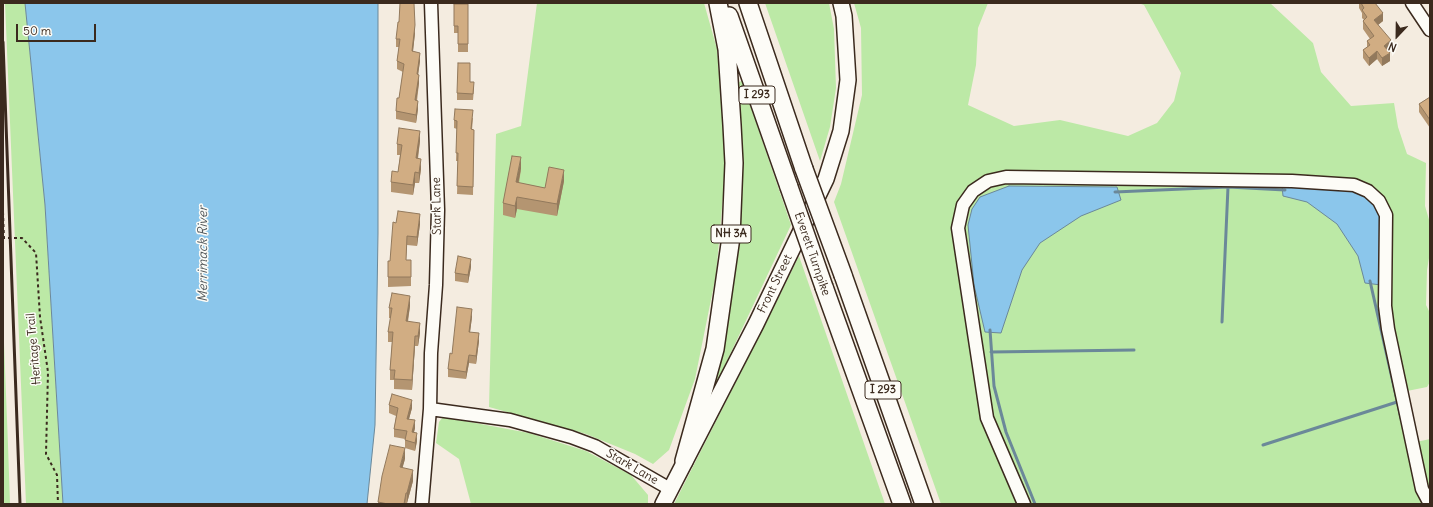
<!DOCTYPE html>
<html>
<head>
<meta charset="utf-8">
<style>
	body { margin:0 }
	#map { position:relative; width:1433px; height:507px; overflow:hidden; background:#f4ece0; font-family:Delius,sans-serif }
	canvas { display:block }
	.frame { position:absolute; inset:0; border:4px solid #3b2a1e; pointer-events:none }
	.north { position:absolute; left:1377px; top:16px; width:40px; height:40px; -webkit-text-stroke:3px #fdfcf7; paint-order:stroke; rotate:202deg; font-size:11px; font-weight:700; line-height:16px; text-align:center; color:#3b2a1e }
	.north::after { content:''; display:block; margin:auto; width:14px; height:18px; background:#3b2a1e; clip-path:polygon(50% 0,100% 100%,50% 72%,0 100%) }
	.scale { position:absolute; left:16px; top:24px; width:80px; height:18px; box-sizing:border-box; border:2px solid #3b2a1e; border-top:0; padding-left:5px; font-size:12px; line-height:14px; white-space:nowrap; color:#3b2a1e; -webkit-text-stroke:3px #fdfcf7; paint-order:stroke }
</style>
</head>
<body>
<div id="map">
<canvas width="1433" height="507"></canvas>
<div class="frame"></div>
<div class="north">N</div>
<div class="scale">50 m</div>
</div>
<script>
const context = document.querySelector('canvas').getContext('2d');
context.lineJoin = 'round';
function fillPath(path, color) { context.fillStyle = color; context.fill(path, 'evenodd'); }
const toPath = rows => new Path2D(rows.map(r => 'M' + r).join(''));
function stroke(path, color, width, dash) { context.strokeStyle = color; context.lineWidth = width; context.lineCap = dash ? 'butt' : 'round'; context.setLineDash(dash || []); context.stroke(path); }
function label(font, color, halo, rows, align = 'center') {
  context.font = font + ' Delius,sans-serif'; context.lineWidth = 3; context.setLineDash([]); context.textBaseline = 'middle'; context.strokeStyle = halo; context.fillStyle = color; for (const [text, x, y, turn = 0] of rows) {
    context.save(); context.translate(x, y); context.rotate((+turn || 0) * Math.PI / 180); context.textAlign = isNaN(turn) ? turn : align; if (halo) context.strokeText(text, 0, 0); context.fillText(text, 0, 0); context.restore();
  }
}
const green = toPath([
	[5,3,25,3,45,205,63,504,26,504],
	[537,3,704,3,717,49,726,163,716,275,695,379,669,450,653,464,635,454,586,434,489,407,496,134,521,126],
	[765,3,829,3,834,29,836,88,830,127,820,161],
	[854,3,988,3,978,28,976,65,968,105,1014,126,1060,120,1128,136,1157,123,1174,101,1181,73,1144,5,1138,3,1270,3,1313,43,1321,72,1351,106,1394,103,1398,127,1407,154,1426,163,1425,206,1430,223,1430,252,1427,270,1426,305,1430,313,1430,382,1427,387,1407,391,1416,442,1430,439,1430,504,941,504,834,202,841,184,862,95,861,28],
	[742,81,791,225,709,399,736,83],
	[799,256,885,504,674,504,775,305],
	[3,317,8,445,10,504,3,504],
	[443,417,529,433,586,451,631,475,648,495,648,504,471,504,459,459,436,443,439,422]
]);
const water = toPath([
	[25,3,378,3,378,233,375,425,367,504,63,504,45,205,25,3],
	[1009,186,1117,187,1121,200,1081,216,1040,243,1022,270,1001,333,985,332,974,285,968,225,972,209,980,197,1009,186],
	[1282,186,1341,187,1363,194,1375,204,1382,218,1381,285,1365,283,1358,256,1337,224,1307,202,1283,196,1282,186]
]);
const stream = toPath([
	[1115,192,1228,187,1285,190],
	[1370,281,1401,418],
	[1222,322,1228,187],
	[990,330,994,386,1006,432,1035,504],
	[991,352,1134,350],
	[1263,445,1397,402]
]);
const path = toPath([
	[3,212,4,238,22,238,36,253,40,317,48,372,46,454,57,475,58,504]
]);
const minor = toPath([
	[1412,3,1430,30],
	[430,409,510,420,571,437,595,446,670,489],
	[422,504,430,409,431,353,436,285,438,210,431,3],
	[1024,504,987,418,958,228,963,205,973,191,988,181,1006,177,1292,181,1354,185,1368,191,1379,201,1386,215,1385,306,1388,329,1422,489,1430,504]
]);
const major = toPath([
	[663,504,756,324,826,179,841,131,848,80,844,16,841,3]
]);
const highway = toPath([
	[748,3,804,169],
	[729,16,789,187],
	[843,275,924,504],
	[824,287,902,504],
	[684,461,715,349,731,237,734,163,732,125,727,49,718,3]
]);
const rail = toPath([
	[3,42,20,504]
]);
const highwayBridge = toPath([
	[804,169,843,275],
	[789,187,824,287]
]);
const wall = toPath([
	[1359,3,1375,3,1383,21,1378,25,1391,48,1388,51,1390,61,1382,66,1377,59,1369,66,1363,58,1363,50,1367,47,1367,41,1370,39,1363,29,1363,21,1364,20,1362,18,1362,13,1359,8],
	[454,4,468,4,468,52,458,52,458,33,454,33],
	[415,33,413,52,420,61,418,75,419,83,417,101,418,109,416,123,396,119,396,111,399,98,403,72,397,69,397,61,399,47,396,47,396,39],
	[470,82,474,89,473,100,457,100,457,93],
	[1430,97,1430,128,1419,112,1419,104],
	[473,118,472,130,474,130,473,195,457,194,458,161,456,161,457,129,454,128,454,120],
	[420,141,418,159,421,169,419,183,415,183,413,195,391,192,391,182,398,172,400,155,397,155,397,144],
	[521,169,519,183,545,188,564,181,557,216,517,209,515,218,503,215,503,203],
	[396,223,420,224,417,246,407,245,406,260,411,277,411,286,388,287,388,261,390,261],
	[471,267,468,283,455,281,455,273],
	[410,306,408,322,420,333,418,346,415,346,412,390,394,389,394,380,390,380,390,370,392,342,388,342,388,332,391,318,389,318,389,308],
	[472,317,470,332,479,341,476,364,469,363,466,379,448,377,448,369,452,354],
	[389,405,412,408,409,419,415,428,414,432,417,441,415,451,405,448,405,439,394,437,394,429,396,416,389,413],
	[405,459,402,468,413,481,407,503,378,504,378,502]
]);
const shadedWall = toPath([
	[1383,13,1383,21,1374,28,1374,20],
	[415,25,415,33,412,59,412,51],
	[1391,40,1391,48,1384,54,1384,46],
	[1377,51,1377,59,1369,66,1369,58],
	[420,53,420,61,417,82,417,74],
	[1390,53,1390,61,1382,66,1382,58],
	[419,75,419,83,415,108,415,100],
	[418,101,418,109,416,123,416,115],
	[420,131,420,141,416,169,416,158],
	[521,157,521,169,516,194,516,182],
	[421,159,421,169,419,183,419,173],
	[564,170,564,181,557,216,557,204],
	[415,172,415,183,413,195,413,185],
	[517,197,517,209,515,218,515,206],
	[420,214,420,224,417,246,417,237],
	[471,259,471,267,468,283,468,275],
	[410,296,410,306,406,331,406,321],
	[472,309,472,317,469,340,469,332],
	[420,323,420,333,418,346,418,336],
	[479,333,479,341,476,364,476,356],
	[415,336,415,346,412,390,412,380],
	[469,355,469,363,466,379,466,372],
	[412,400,412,408,407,426,407,419],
	[415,420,415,428,412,440,412,432],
	[417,433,417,441,415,451,415,443],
	[405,448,405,459,400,477,400,467],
	[413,470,413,481,407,503,407,493],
	[406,493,405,504,404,504]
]);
const building = toPath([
	[400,3,414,3,415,25,412,51,420,53,417,74,419,75,415,100,418,101,416,115,396,111,397,98,399,98,404,64,397,61,400,39,396,39,398,22,399,22,400,3],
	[1361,3,1375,3,1383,13,1374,20,1391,40,1384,46,1390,53,1382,58,1377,51,1369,58,1363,50,1370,45,1367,41,1374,36,1363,21,1367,17,1362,10,1364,8,1361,3],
	[454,4,468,4,468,44,458,44,458,26,454,26,454,4],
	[458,63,470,63,470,82,474,82,473,94,457,93,458,63],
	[1430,97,1430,120,1419,104,1430,97],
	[455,109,473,110,471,129,474,130,473,187,457,186,458,153,456,153,457,121,454,120,455,109],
	[399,128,420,131,416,158,421,159,419,173,415,172,413,185,391,182,392,171,398,172,402,145,397,144,399,128],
	[512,156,521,157,516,182,545,188,549,167,564,170,557,204,517,197,515,206,503,203,512,156],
	[398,211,420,214,417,237,407,236,406,260,411,260,411,277,388,277,388,261,390,261,393,222,396,223,398,211],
	[458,256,471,259,468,275,455,273,458,256],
	[392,293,410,296,406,321,420,323,418,336,415,336,412,380,394,379,395,370,390,370,393,332,388,332,392,308,389,308,392,293],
	[457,307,472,309,469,332,479,333,476,356,469,355,466,372,448,369,450,353,452,354,457,307],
	[392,394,412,400,407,419,415,420,412,432,417,433,415,443,405,440,407,431,394,429,398,408,389,405,392,394],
	[390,445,405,448,400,467,413,470,407,493,406,493,404,504,388,504,378,502,382,476,390,445]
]);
const shields = [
	[757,95,36],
	[731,234,40],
	[883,390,36]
];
const shieldNames = [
	["I 293",757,95],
	["NH 3A",731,234],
	["I 293",883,390]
];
const streetNames = [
	["Stark Lane",437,206,-91],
	["Everett Turnpike",812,254,71],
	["Front Street",775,284,-64],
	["Heritage Trail",34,349,-95],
	["Stark Lane",632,467,30]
];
const waterNames = [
	["Merrimack River",203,254,-90]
];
fillPath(green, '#bce9a6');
fillPath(water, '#8bc6eb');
stroke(water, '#6b8899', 1);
stroke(stream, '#6b8899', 3);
stroke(minor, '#3b2a1e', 15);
stroke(major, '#3b2a1e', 18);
stroke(highway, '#3b2a1e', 20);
stroke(path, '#3b2a1e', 2, [3, 3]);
stroke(minor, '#fdfcf7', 12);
stroke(major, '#fdfcf7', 15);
stroke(highway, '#fdfcf7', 17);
stroke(rail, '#3b2a1e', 3);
stroke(highwayBridge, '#3b2a1e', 20, []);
stroke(highwayBridge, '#fdfcf7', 17);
fillPath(wall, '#b49571');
fillPath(shadedWall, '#92795c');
fillPath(building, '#d1ad83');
stroke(building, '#92795c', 1);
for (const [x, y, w] of shields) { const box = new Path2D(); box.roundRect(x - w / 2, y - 9, w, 18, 3); context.fillStyle = '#fdfcf7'; context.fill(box); stroke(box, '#3b2a1e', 1); }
label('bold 11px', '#3b2a1e', null, shieldNames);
label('12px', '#3b2a1e', '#fdfcf7', streetNames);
label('italic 13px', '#53595c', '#fdfcf7', waterNames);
</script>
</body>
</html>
